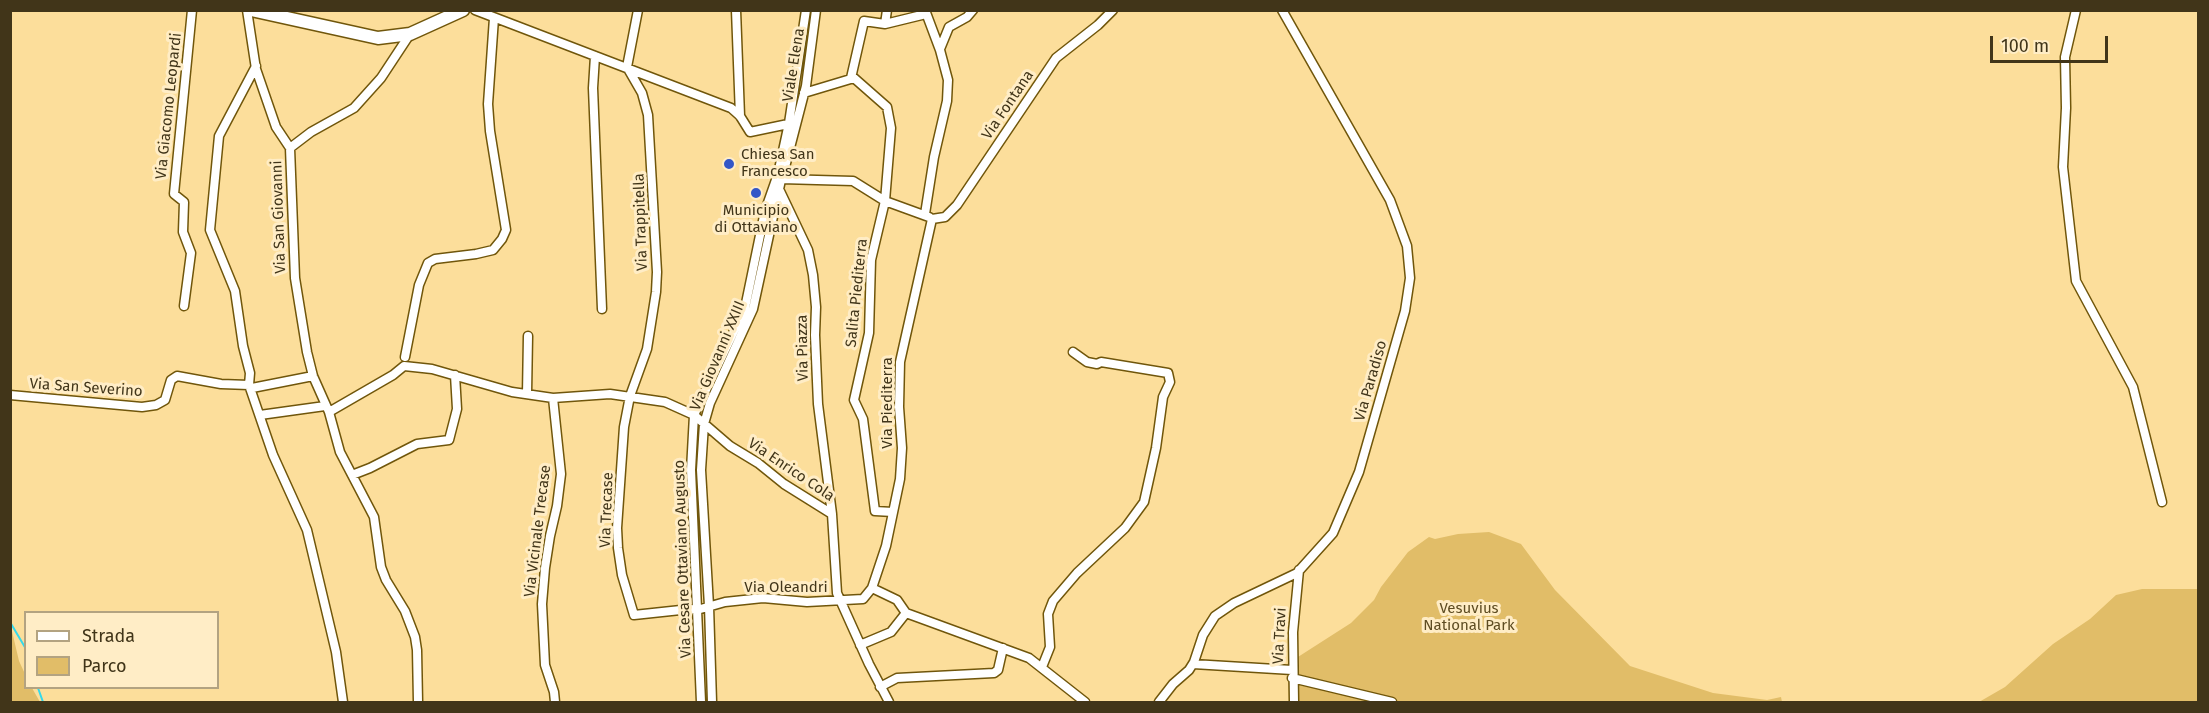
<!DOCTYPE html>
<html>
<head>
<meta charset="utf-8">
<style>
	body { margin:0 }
	#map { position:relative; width:2209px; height:713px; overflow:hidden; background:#fcde9b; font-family:"Fira Sans",sans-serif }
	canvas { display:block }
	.frame { position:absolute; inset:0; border:12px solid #413519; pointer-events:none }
	.legend { position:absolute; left:24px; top:611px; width:195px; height:78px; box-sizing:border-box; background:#ffedc6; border:2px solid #b3a381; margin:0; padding:8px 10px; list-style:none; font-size:18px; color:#413519 }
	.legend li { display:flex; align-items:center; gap:12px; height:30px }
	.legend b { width:30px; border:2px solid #b3a381 }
	.scale { position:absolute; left:1990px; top:36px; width:118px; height:27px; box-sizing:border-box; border:3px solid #413519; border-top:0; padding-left:8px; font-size:18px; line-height:21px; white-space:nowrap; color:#413519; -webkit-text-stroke:4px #ffedc6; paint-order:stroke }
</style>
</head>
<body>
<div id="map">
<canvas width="2209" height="713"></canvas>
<div class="frame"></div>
<ul class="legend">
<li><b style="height:8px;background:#fff"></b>Strada</li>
<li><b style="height:16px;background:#e1bd68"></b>Parco</li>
</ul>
<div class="scale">100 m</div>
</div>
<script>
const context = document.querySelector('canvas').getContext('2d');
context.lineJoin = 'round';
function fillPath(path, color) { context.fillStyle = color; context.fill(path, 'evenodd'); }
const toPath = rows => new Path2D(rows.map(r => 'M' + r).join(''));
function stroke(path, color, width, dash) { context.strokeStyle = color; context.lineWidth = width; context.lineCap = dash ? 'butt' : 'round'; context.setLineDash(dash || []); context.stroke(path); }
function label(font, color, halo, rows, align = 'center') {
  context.font = font + ' "Fira Sans",sans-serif'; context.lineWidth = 6; context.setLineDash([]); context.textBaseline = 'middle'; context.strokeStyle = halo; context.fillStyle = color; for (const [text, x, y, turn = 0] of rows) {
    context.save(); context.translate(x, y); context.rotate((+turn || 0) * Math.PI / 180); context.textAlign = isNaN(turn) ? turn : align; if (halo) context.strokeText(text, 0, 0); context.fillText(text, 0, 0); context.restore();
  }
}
const green = toPath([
	[1489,532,1521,544,1555,590,1630,666,1713,693,1767,700,1781,697,1782,702,1289,702,1287,664,1351,623,1374,600,1381,587,1408,552,1429,537,1435,539,1458,534],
	[2142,589,2198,589,2198,702,1979,702,2005,687,2053,644,2090,619,2116,595],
	[11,627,19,661,25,674,26,688,32,688,40,702,11,702]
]);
const stream = toPath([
	[10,622,26,649],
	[38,688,43,702]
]);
const minor = toPath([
	[247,10,256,69,276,127,290,148],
	[475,10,731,108,740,116,750,132,793,123],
	[638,10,627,67,642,93,648,115,657,272,656,292,647,349,630,396,624,427,617,528,618,548,622,575,634,615,690,609,697,610,725,602,763,598,807,602,863,599,872,588,886,546,900,479,902,448,899,407,900,362,932,219],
	[736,10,740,116],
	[887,10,885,24,926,14],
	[2076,10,2065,57,2066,108,2063,167,2076,281,2133,387,2162,502],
	[410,34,381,78,354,108,311,132,290,148,295,278,307,352,313,376,329,412,340,452,374,517,381,567,386,580,405,611,415,637,417,650,418,702],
	[940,49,949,27,967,17,973,10],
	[595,56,593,88,602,309],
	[256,66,219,136,210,230,235,291,243,346,250,373,249,385,273,455,307,530,336,652,343,702],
	[851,78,864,21,885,24],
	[804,93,854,78,887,107,891,128,885,201,871,260,869,333,854,400,863,419,875,511,893,512],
	[785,167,806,86,816,10],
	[781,179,853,181,885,201,929,217],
	[779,189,808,250,813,275,816,307,815,335,818,404,832,514],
	[925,214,934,157,947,101,948,80,940,50,925,10],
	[932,219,945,217,957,205,1056,58,1098,25,1113,10],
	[184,306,191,253,183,232,184,202,174,194,192,10],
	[405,357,419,285,428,263,435,259,476,254,493,250,502,239,506,230,490,131,488,104,494,18],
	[252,388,313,376],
	[527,394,528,336],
	[10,395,142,407,156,405,165,400,171,380,177,376,221,384,249,385],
	[553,398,561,474,557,506,550,536,545,568,542,604,545,665,554,692,555,702],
	[329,412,393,375,404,366,432,369,512,392,553,398,610,394,665,402,694,415,730,446,758,463,784,484,832,514,837,593,869,664,889,702],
	[260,415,325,406],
	[352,475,370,468,417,444,449,440,457,409,455,375],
	[872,588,897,600,906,613,1029,658,1085,702],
	[860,645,891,632,906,613],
	[1193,664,1292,670],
	[1042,667,1050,647,1048,614,1053,601,1077,573,1125,528,1144,502,1156,448,1163,397,1170,382,1168,373,1101,362,1097,364,1087,362,1073,352],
	[1292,678,1392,702],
	[880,687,897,678,994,673,998,670,1003,648],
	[701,702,691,470,694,415,745,308,765,211,778,174,789,123,806,10],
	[712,702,709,606,701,470,704,424,710,403,753,309,781,180],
	[1159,702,1173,684,1189,670,1194,662,1203,635,1215,616,1234,603,1297,573,1333,533,1359,472,1405,311,1410,278,1407,246,1390,200,1282,10],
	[1294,702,1293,632,1299,570]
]);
const secondary = toPath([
	[251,10,378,38,410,34,463,10]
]);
const markers = [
	[729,164,6,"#3356c7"],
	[756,193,6,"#3356c7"]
];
const streetNames = [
	["Viale Elena",794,65,-81],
	["Via Fontana",1008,105,-56],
	["Via Giacomo Leopardi",169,106,-84],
	["Via San Giovanni",279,217,-92],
	["Via Trappitella",641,222,-92],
	["Salita Piediterra",857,293,-84],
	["Via Piazza",803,348,-91],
	["Via Giovanni XXIII",718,356,-67],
	["Via Paradiso",1371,381,-74],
	["Via San Severino",86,388,4],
	["Via Piediterra",888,403,-90],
	["Via Enrico Cola",791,470,34],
	["Via Trecase",607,510,-88],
	["Via Vicinale Trecase",538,531,-83],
	["Via Cesare Ottaviano Augusto",683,559,-92],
	["Via Oleandri",786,588],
	["Via Travi",1280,636,-87]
];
const poiNames = [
	["Chiesa San",741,155],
	["Francesco",741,172],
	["Municipio",756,211,"center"],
	["di Ottaviano",756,228,"center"]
];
const parkNames = [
	["Vesuvius",1469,609],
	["National Park",1469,626]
];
fillPath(green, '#e1bd68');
stroke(stream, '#34d9eb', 2);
stroke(minor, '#70560b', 11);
stroke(secondary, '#70560b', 15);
stroke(minor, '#fff', 8);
stroke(secondary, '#fff', 12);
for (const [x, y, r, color] of markers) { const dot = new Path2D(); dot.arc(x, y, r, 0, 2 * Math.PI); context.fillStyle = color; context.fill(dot); stroke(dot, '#ffedc6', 2); }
label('15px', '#413519', '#ffedc6', streetNames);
label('15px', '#413519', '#ffedc6', poiNames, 'left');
label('15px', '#5e4c22', '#ffedc6', parkNames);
</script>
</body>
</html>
